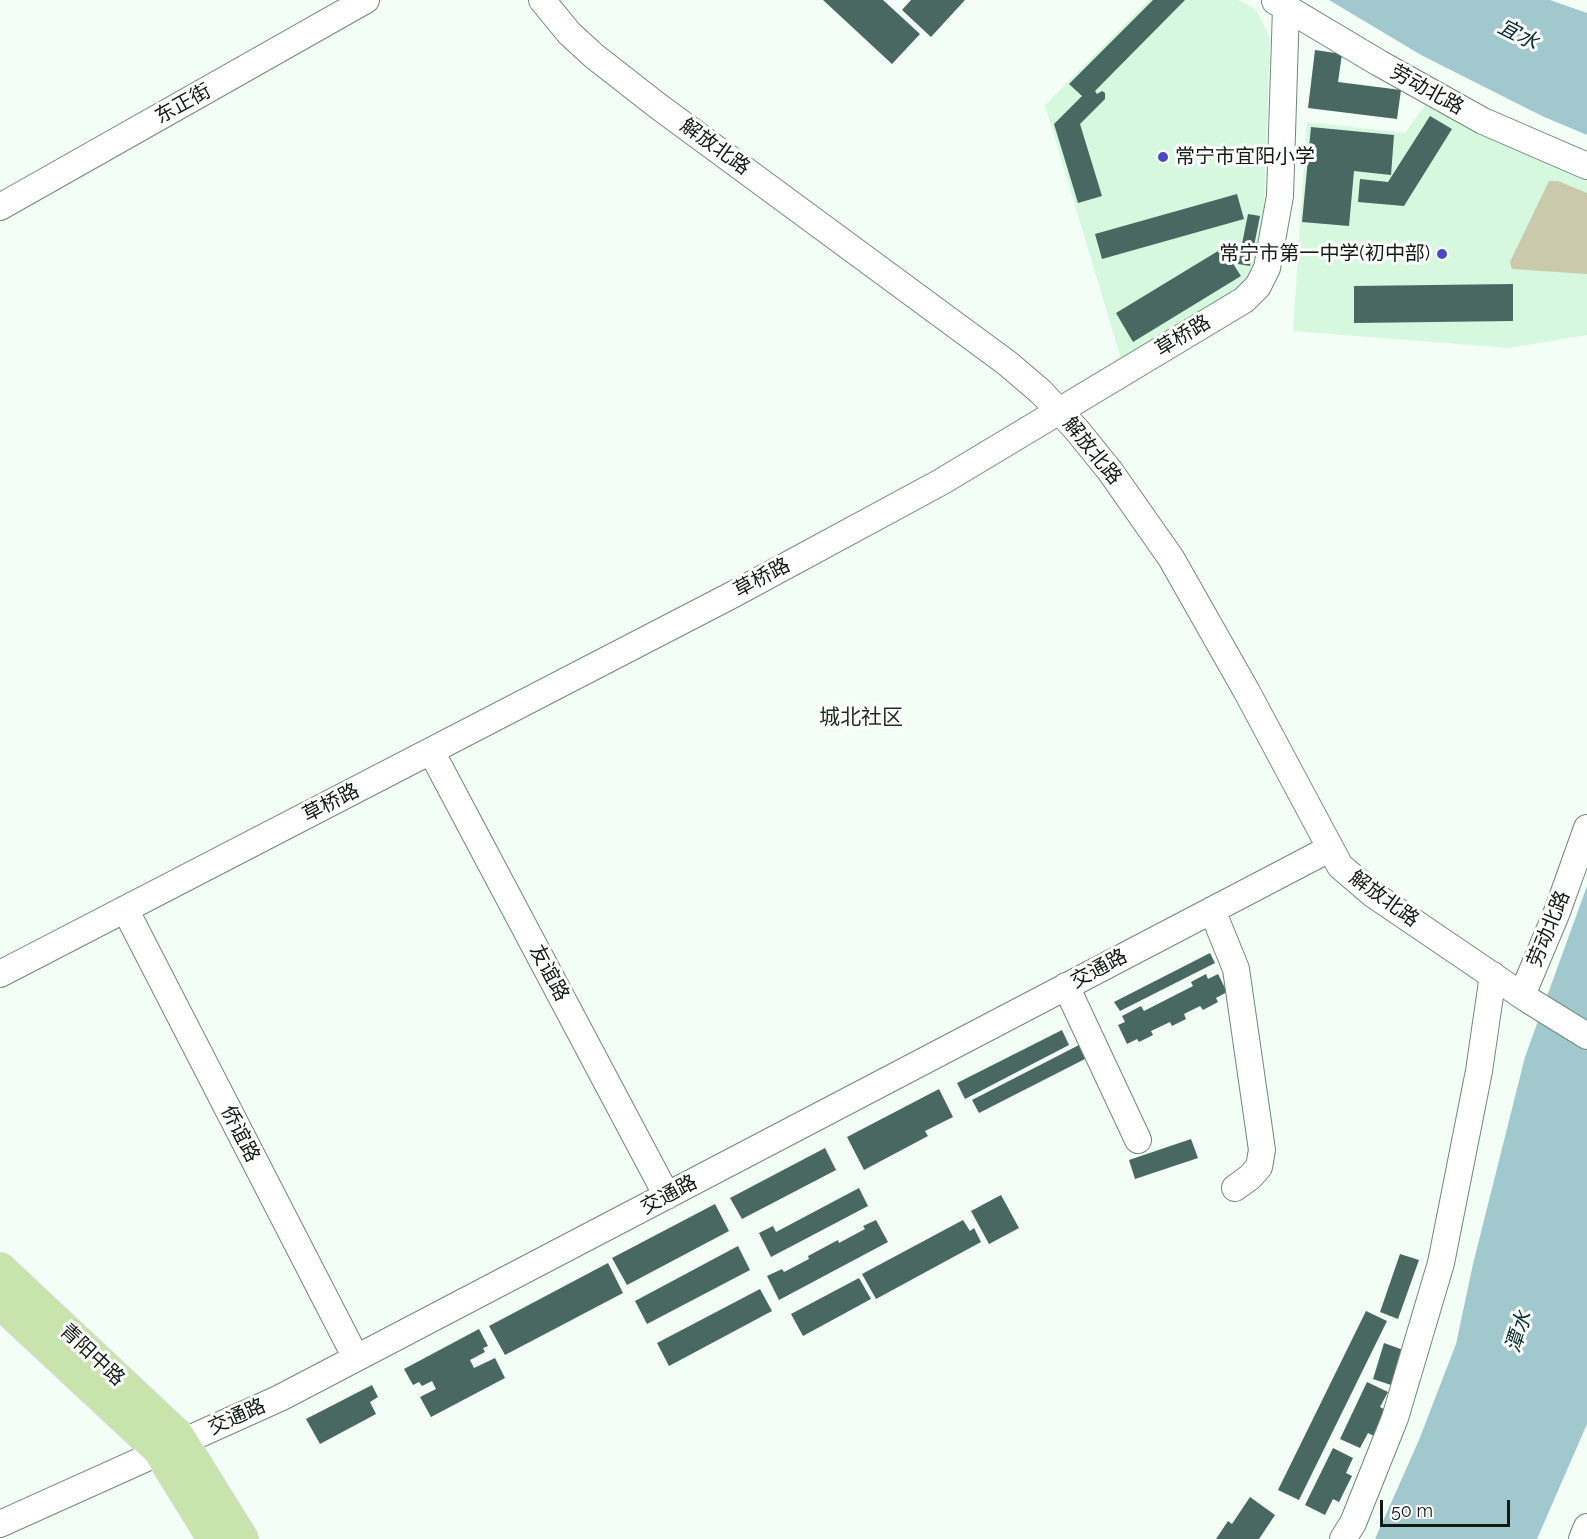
<!DOCTYPE html>
<html>
<head>
<meta charset="utf-8">
<style>
	body { margin:0 }
	#map { position:relative; width:1587px; height:1539px; overflow:hidden; background:#f3fef6; font-family:Raleway,sans-serif }
	canvas { display:block }
	.scale { position:absolute; left:1380px; top:1500px; width:130px; height:27px; box-sizing:border-box; border:3px solid #111b14; border-top:0; padding-left:8px; font-size:18px; line-height:21px; white-space:nowrap; color:#111b14; -webkit-text-stroke:4px #fff; paint-order:stroke }
</style>
</head>
<body>
<div id="map">
<canvas width="1587" height="1539"></canvas>
<div class="scale">50 m</div>
</div>
<script>
const context = document.querySelector('canvas').getContext('2d');
context.lineJoin = 'round';
function fillPath(path, color) { context.fillStyle = color; context.fill(path, 'evenodd'); }
const toPath = rows => new Path2D(rows.map(r => 'M' + r).join(''));
function stroke(path, color, width, dash) { context.strokeStyle = color; context.lineWidth = width; context.lineCap = dash ? 'butt' : 'round'; context.setLineDash(dash || []); context.stroke(path); }
function label(font, color, halo, rows, align = 'center') {
  context.font = font + ' Raleway,"Noto Sans SC",sans-serif'; context.lineWidth = 6; context.setLineDash([]); context.textBaseline = 'middle'; context.strokeStyle = halo; context.fillStyle = color; for (const [text, x, y, turn = 0] of rows) {
    context.save(); context.translate(x, y); context.rotate((+turn || 0) * Math.PI / 180); context.textAlign = isNaN(turn) ? turn : align; if (halo) context.strokeText(text, 0, 0); context.fillText(text, 0, 0); context.restore();
  }
}
const built = toPath([
	[1149,0,1238,0,1256,9,1270,38,1264,208,1250,281,1122,362,1045,105],
	[1425,105,1587,177,1587,335,1509,348,1293,331,1307,122,1405,133]
]);
const green = toPath([
	[1549,181,1558,181,1587,193,1587,274,1512,269,1510,262]
]);
const water = toPath([
	[1329,0,1550,0,1587,13,1587,135,1542,116,1421,55],
	[1587,886,1587,1424,1537,1539,1375,1539,1419,1440,1456,1344,1473,1264,1525,1057]
]);
const building = toPath([
	[823,0,883,0,920,34,892,64],
	[911,0,965,0,931,37,902,10],
	[1153,0,1185,0,1095,91,1097,94,1102,91,1105,93,1105,99,1080,124,1102,196,1078,203,1054,124,1082,96,1069,84],
	[1315,50,1342,54,1338,82,1401,90,1397,119,1308,108],
	[1430,116,1452,129,1404,206,1358,202,1360,179,1388,182],
	[1311,127,1394,135,1391,175,1354,171,1349,226,1302,222],
	[1237,194,1244,219,1102,259,1095,234],
	[1248,214,1260,216,1250,266,1238,264],
	[1223,248,1241,276,1133,342,1116,313],
	[1513,284,1513,321,1354,323,1354,286],
	[1210,953,1215,963,1120,1011,1114,1002],
	[1206,974,1208,979,1218,974,1227,992,1216,998,1218,1002,1203,1010,1200,1006,1184,1014,1186,1019,1172,1026,1170,1022,1151,1031,1153,1035,1139,1042,1137,1039,1127,1044,1118,1025,1125,1022,1122,1016,1141,1006,1144,1011,1193,986,1191,982],
	[1062,1030,1069,1045,965,1099,957,1083],
	[1079,1045,1085,1059,979,1113,972,1100],
	[939,1089,953,1117,925,1131,928,1136,864,1170,847,1137],
	[1191,1139,1198,1158,1135,1179,1129,1160],
	[825,1148,836,1170,742,1219,730,1198],
	[859,1188,868,1206,771,1257,759,1233,773,1226,776,1232],
	[1001,1195,1019,1228,989,1244,971,1211],
	[715,1204,729,1231,627,1285,612,1258],
	[876,1220,888,1242,779,1300,767,1276,782,1269,784,1272,809,1259,808,1256,838,1240,839,1243,865,1229,863,1226],
	[963,1220,970,1231,974,1228,981,1242,876,1299,862,1274],
	[738,1246,750,1270,647,1324,635,1301],
	[1400,1254,1419,1260,1398,1319,1380,1312],
	[608,1263,623,1293,505,1355,489,1326],
	[859,1278,871,1299,803,1336,791,1314],
	[760,1289,772,1311,669,1366,657,1343],
	[1366,1311,1387,1321,1299,1500,1278,1490],
	[479,1329,488,1346,483,1348,485,1352,470,1360,474,1368,495,1358,505,1378,431,1417,420,1397,436,1389,432,1381,422,1386,419,1382,413,1385,404,1369],
	[1384,1343,1406,1351,1394,1386,1373,1379],
	[1367,1382,1388,1392,1380,1407,1386,1410,1374,1436,1368,1433,1360,1448,1340,1439],
	[372,1385,378,1397,370,1402,376,1414,320,1444,306,1419],
	[1333,1448,1353,1458,1346,1473,1352,1476,1339,1502,1333,1499,1325,1515,1305,1505],
	[1250,1497,1275,1515,1259,1539,1216,1539,1228,1521,1232,1524]
]);
const minor = toPath([
	[542,0,569,33,594,56,658,106,1007,363,1041,392,1076,429,1110,471,1171,558,1247,692,1340,866,1374,895,1527,999,1587,1036],
	[1275,1,1379,63,1483,121,1587,166],
	[0,207,366,0],
	[431,751,667,1196],
	[125,909,356,1358],
	[1212,910,1236,969,1262,1150,1259,1167,1250,1177,1235,1188],
	[0,974,732,595,941,482,1244,300,1258,286,1267,268,1280,196,1286,8],
	[1066,986,1138,1140],
	[1522,995,1557,912,1587,828],
	[0,1524,280,1398,1329,849],
	[1343,1539,1353,1523,1395,1418,1441,1263,1479,1071,1493,975],
	[1582,1539,1587,1527]
]);
const major = toPath([
	[0,1269,178,1436,242,1539],
	[0,1302,159,1450,214,1539]
]);
const markers = [
	[1163,157,6,"#4a4bc1"],
	[1442,254,6,"#4a4bc1"]
];
const streetNames = [
	["劳动北路",1427,90,29],
	["东正街",183,104,-29],
	["解放北路",715,147,36],
	["草桥路",1183,336,-31],
	["解放北路",1092,451,51],
	["草桥路",762,578,-28],
	["草桥路",331,803,-27],
	["解放北路",1384,899,36],
	["劳动北路",1549,929,-68],
	["交通路",1099,969,-28],
	["友谊路",549,973,62],
	["侨谊路",240,1134,63],
	["交通路",669,1195,-28],
	["青阳中路",92,1355,43],
	["交通路",237,1417,-24]
];
const poiNames = [
	["常宁市宜阳小学",1175,157],
	["常宁市第一中学(初中部)",1430,254,"right"]
];
const waterNames = [
	["宜水",1518,35,27],
	["潭水",1519,1332,-72]
];
const neighbourhoodNames = [
	["城北社区",861,718]
];
fillPath(built, '#d5f8df');
fillPath(green, '#cac9ac');
fillPath(water, '#a1c9cd');
fillPath(building, '#486861');
stroke(minor, '#708978', 28);
stroke(major, '#d9dbd9', 34);
stroke(minor, '#fff', 26);
stroke(major, '#c8e4ac', 32);
for (const [x, y, r, color] of markers) { const dot = new Path2D(); dot.arc(x, y, r, 0, 2 * Math.PI); context.fillStyle = color; context.fill(dot); stroke(dot, '#fff', 2); }
label('20px', '#111b14', '#fff', streetNames);
label('20px', '#111b14', '#fff', poiNames, 'left');
label('italic 21px', '#062f33', '#fff', waterNames);
label('21px', '#192f21', '#fff', neighbourhoodNames);
</script>
</body>
</html>
